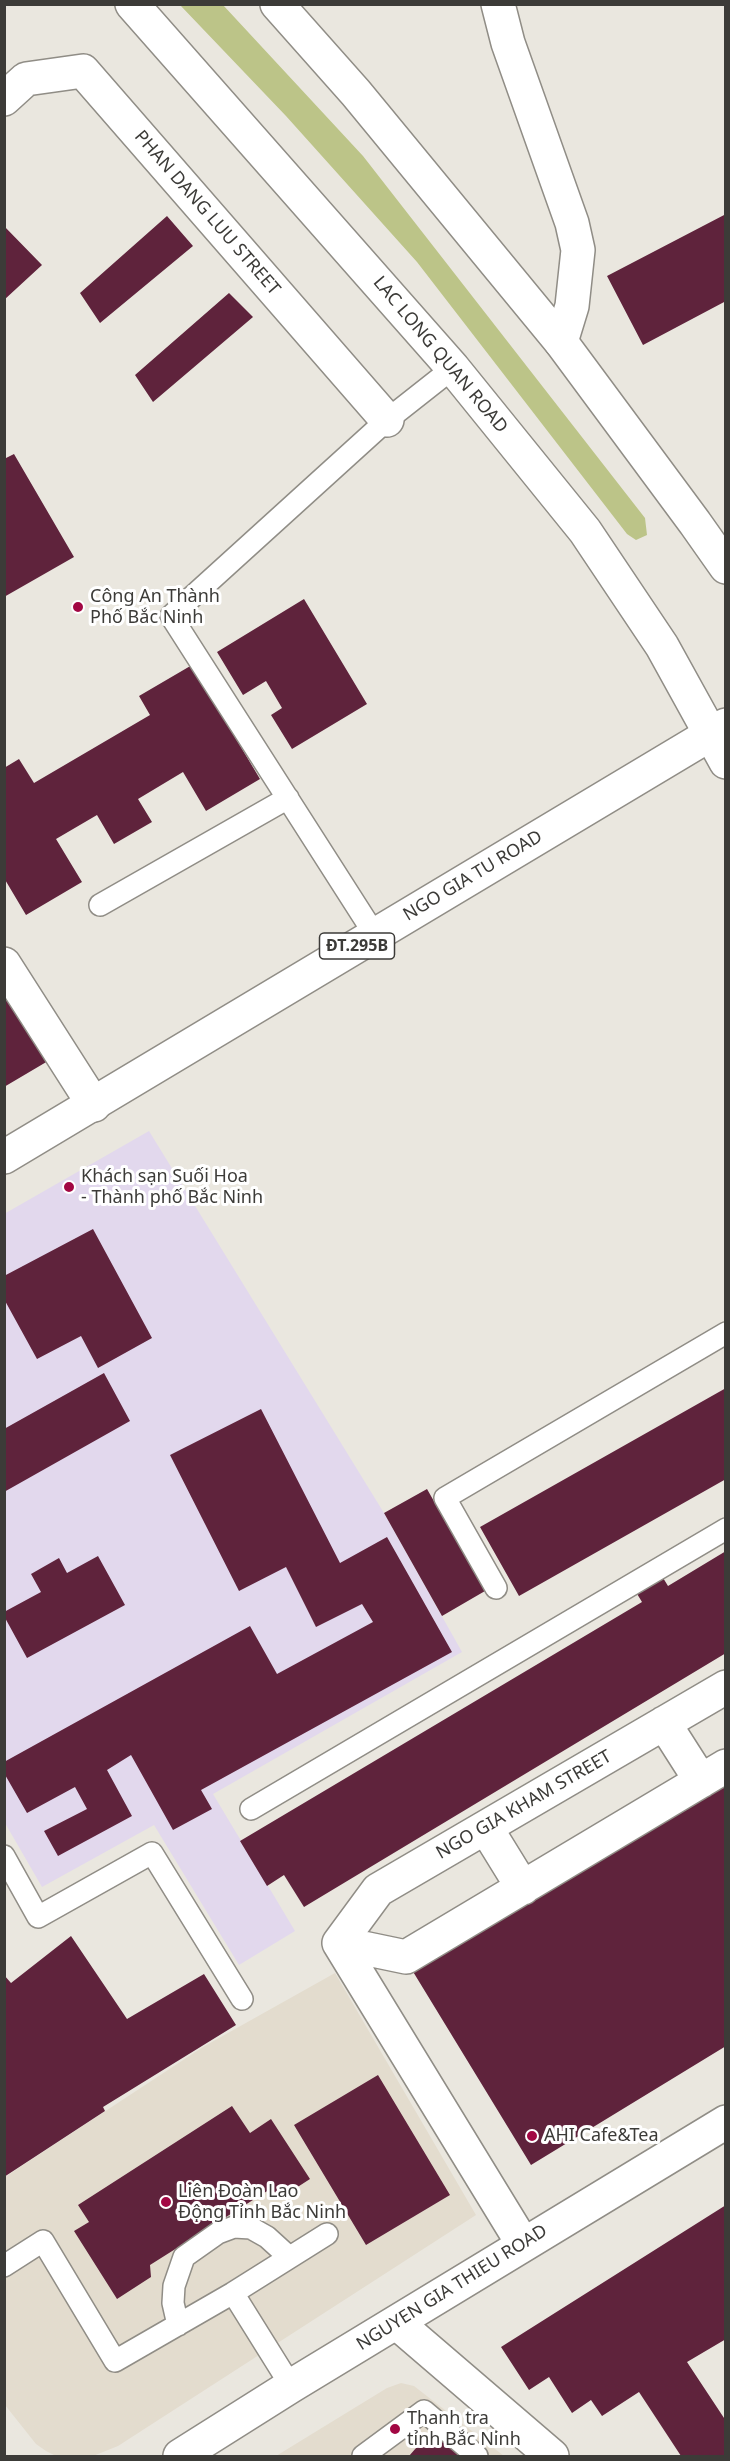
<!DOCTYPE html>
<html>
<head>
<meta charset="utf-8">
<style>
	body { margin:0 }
	#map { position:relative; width:730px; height:2461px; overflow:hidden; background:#eae7df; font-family:"Noto Sans",sans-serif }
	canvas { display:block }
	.frame { position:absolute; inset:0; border:6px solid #3c3b38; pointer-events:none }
</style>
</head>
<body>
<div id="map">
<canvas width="730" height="2461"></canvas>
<div class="frame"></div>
</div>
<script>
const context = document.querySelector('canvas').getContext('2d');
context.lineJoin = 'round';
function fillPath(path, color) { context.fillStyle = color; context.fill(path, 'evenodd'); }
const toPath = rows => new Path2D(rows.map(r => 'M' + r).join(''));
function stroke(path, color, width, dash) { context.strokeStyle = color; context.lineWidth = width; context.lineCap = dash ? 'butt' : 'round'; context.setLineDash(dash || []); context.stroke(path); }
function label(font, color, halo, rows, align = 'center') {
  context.font = font + ' "Noto Sans",sans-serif'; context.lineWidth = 6; context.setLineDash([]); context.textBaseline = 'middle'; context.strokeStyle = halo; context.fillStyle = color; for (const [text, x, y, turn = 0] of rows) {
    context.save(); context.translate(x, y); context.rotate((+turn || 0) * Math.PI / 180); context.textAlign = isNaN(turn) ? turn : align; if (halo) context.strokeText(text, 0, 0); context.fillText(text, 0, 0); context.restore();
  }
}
const built = toPath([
	[335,1973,476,2215,118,2446,93,2456,56,2456,46,2451,36,2444,5,2405,5,2177,203,2047],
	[401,2383,414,2386,504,2456,276,2456,387,2388]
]);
const education = toPath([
	[149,1131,384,1513,462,1652,213,1794,295,1931,239,1965,154,1825,42,1887,5,1823,4,1214]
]);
const green = toPath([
	[180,5,223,5,363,156,645,518,647,535,636,540,627,534,417,262,286,116]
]);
const building = toPath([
	[726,214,726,301,643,345,607,276],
	[167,216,193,246,100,323,80,293],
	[4,226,42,265,4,300],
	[229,293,253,317,153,402,135,375],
	[14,454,74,557,4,597,4,459],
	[304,599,367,704,292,749,271,715,282,708,266,681,243,695,217,652],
	[192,665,260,779,206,811,183,772,138,799,152,822,114,844,97,815,56,839,82,882,26,915,4,878,4,768,19,759,34,783,150,715,139,696],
	[4,993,48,1061,4,1087],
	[93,1229,152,1338,98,1368,81,1336,37,1359,4,1299,4,1276],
	[104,1373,130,1421,4,1492,4,1429],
	[726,1388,726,1479,519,1596,480,1527],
	[261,1409,340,1563,387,1537,452,1652,201,1790,212,1809,173,1830,131,1755,107,1770,132,1816,58,1856,44,1831,87,1809,75,1787,27,1813,4,1773,4,1762,250,1626,277,1674,373,1622,362,1604,316,1627,286,1567,239,1591,170,1455],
	[427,1489,485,1591,442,1616,384,1513],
	[726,1551,726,1653,304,1907,284,1875,267,1886,240,1841,642,1602,628,1579,654,1563,668,1586],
	[98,1556,125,1605,27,1658,4,1616,4,1612,41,1592,31,1574,59,1558,67,1573],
	[726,1785,726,2046,531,2165,412,1970],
	[71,1936,127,2019,204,1974,236,2025,103,2107,105,2111,4,2177,4,1975,11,1983],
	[378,2075,450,2195,366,2245,294,2125],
	[232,2106,250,2133,271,2119,310,2179,279,2199,272,2188,150,2265,151,2277,117,2299,74,2231,89,2222,78,2205],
	[726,2205,726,2339,687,2362,726,2421,726,2456,681,2456,639,2392,602,2416,591,2400,572,2413,549,2377,529,2390,501,2347],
	[431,2431,462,2456,409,2456]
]);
const lane = toPath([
	[100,905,288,798],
	[375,935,171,616,387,420,453,368],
	[496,1588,445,1498,726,1333],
	[251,1809,726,1529],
	[4,1856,38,1917,152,1853,242,1999],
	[4,2266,43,2241,115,2361,233,2293,291,2386],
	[233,2293,327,2234],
	[178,2325,173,2303,174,2286,184,2257,218,2233,234,2227,251,2228,267,2237,289,2257],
	[363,2456,424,2411,477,2456]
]);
const street = toPath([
	[498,4,508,43,572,223,578,250,572,306,561,342],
	[4,99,26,79,83,71,387,420],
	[4,964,94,1105],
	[664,1723,701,1781],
	[486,1828,523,1888],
	[339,1943,378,1890,726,1687],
	[339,1943,406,1957,726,1766],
	[339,1943,523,2244],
	[397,2323,552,2456]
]);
const secondary = toPath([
	[132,4,453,368,585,531,662,646,726,762],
	[277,4,356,93,561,342,695,523,726,567],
	[180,2456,291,2386,726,2122]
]);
const primary = toPath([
	[4,1157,726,725]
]);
const markers = [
	[78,607,6,"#a20743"],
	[69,1187,6,"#a20743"],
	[532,2136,6,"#a20743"],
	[166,2202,6,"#a20743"],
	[395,2429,6,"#a20743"]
];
const shields = [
	[357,946,75]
];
const shieldNames = [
	["ĐT.295B",357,946]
];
const streetNames = [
	["PHAN DANG LUU STREET",207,213,49],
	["LAC LONG QUAN ROAD",440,355,50],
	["NGO GIA TU ROAD",473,876,-31],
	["NGO GIA KHAM STREET",524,1805,-30],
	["NGUYEN GIA THIEU ROAD",452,2288,-32]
];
const poiNames = [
	["Công An Thành",90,597],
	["Phố Bắc Ninh",90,618],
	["Khách sạn Suối Hoa",81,1177],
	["- Thành phố Bắc Ninh",81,1198],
	["AHI Cafe&Tea",544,2136],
	["Liên Đoàn Lao",178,2192],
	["Động Tỉnh Bắc Ninh",178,2213],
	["Thanh tra",407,2419],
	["tỉnh Bắc Ninh",407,2440]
];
fillPath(built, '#e3dcce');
fillPath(education, '#e2d8ed');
fillPath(green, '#bcc488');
fillPath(building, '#5f233c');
stroke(lane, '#908d86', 24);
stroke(street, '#908d86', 36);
stroke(secondary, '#908d86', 36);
stroke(primary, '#908d86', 36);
stroke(lane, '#fff', 21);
stroke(street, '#fff', 33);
stroke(secondary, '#fff', 33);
stroke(primary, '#fff', 33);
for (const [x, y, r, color] of markers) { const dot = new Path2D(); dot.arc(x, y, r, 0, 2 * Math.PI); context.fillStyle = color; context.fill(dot); stroke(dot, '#fff', 2); }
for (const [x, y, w] of shields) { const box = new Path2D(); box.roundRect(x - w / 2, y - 13, w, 26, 4.5); context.fillStyle = '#fff'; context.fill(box); stroke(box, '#3c3b38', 1.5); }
label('bold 16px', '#3c3b38', null, shieldNames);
label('18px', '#3c3b38', '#fff', streetNames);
label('18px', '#3c3b38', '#fff', poiNames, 'left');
</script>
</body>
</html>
